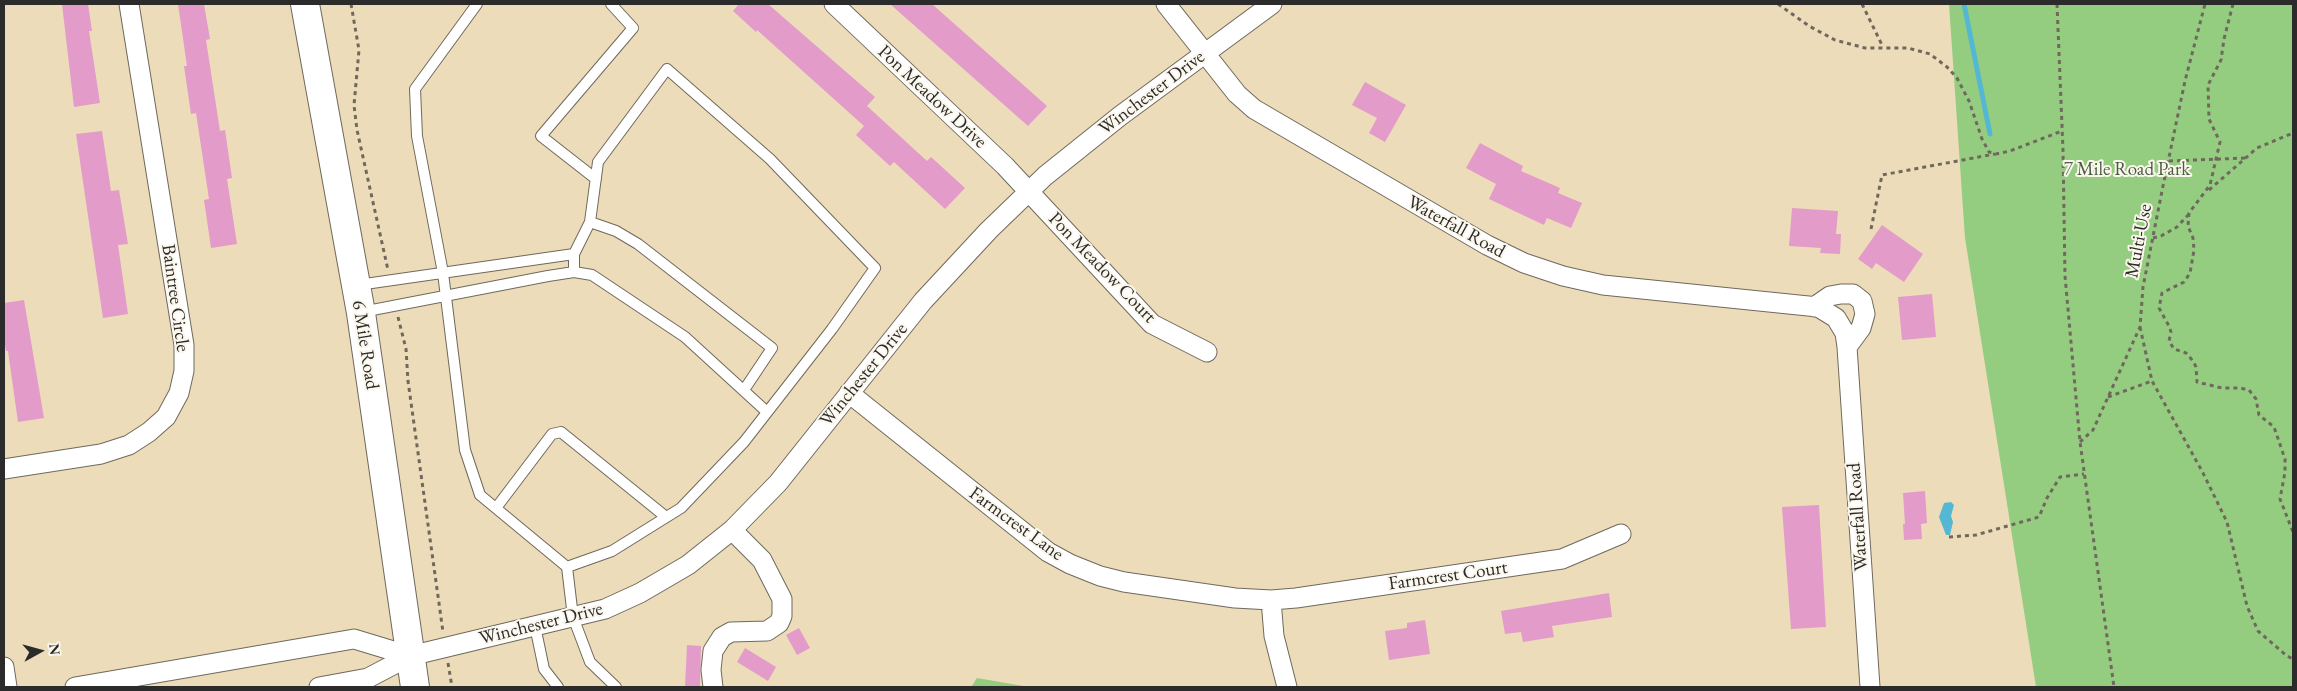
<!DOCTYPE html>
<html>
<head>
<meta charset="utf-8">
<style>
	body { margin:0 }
	#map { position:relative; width:2297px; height:691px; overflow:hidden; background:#eddcb9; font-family:"EB Garamond",serif }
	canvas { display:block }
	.frame { position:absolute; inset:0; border:5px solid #2b2b2b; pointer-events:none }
	.north { position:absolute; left:15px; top:626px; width:50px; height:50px; -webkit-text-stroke:4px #fbf7ec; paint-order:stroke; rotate:83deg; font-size:14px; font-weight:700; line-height:20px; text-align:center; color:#2b2b2b }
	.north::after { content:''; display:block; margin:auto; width:18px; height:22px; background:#2b2b2b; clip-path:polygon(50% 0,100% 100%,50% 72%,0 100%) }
</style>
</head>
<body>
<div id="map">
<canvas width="2297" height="691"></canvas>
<div class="frame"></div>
<div class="north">N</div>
</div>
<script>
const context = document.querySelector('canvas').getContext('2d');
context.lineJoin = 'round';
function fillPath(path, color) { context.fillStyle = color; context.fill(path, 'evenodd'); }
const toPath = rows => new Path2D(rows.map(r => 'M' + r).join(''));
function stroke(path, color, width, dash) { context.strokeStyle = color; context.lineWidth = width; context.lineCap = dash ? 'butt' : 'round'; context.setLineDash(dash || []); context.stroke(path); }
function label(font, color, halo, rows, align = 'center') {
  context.font = font + ' "EB Garamond",serif'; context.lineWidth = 4; context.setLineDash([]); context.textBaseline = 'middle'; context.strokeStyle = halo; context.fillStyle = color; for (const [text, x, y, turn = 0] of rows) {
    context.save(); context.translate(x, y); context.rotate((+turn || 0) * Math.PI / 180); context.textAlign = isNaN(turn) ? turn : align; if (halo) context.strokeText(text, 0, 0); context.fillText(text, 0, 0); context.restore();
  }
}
const green = toPath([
	[1949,4,2293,4,2293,687,2036,687,1965,238],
	[977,678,1029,687,971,687]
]);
const water = toPath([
	[1951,502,1954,505,1951,516,1953,522,1950,535,1946,535,1939,517,1944,503]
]);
const stream = toPath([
	[1964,4,1990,134]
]);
const building = toPath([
	[62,4,88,4,92,31,89,31,100,103,74,107],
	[178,4,204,4,210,39,206,40,220,131,225,130,232,178,227,179,237,244,211,248,204,200,209,199,196,113,191,114,184,66,187,66],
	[739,4,768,4,875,97,867,106,927,161,931,157,965,188,945,209,894,162,890,166,856,135,864,126,757,30,756,32,733,11],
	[890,4,932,4,1047,106,1028,126],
	[1365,82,1406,105,1385,142,1369,133,1377,118,1352,105],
	[102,131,111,191,119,190,128,244,118,245,128,314,103,318,76,134],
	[1480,143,1523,166,1521,171,1560,188,1558,193,1582,203,1571,228,1547,218,1544,225,1489,199,1496,184,1466,168],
	[1792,208,1838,211,1836,234,1841,234,1840,254,1820,253,1821,248,1789,246],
	[1882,225,1923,254,1904,282,1876,263,1872,269,1858,259],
	[1932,294,1936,337,1902,340,1898,297],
	[24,300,44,418,18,422,8,351,6,351,4,338,4,303],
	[1925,491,1927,523,1921,524,1922,539,1904,540,1903,524,1905,524,1903,493],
	[1819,505,1826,627,1791,629,1782,507],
	[1609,593,1612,617,1552,626,1554,637,1523,642,1521,632,1505,634,1501,611],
	[1425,620,1430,654,1389,660,1385,631,1407,628,1407,623],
	[799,628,810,648,797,655,786,635],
	[687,645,701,646,700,687,685,687],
	[745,648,776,667,768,681,737,662]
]);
const path = toPath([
	[351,4,359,50,354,105,357,130,388,270],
	[1778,4,1809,26,1835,40,1865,48,1908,48,1930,54,1947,67,1957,78,1969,101,1982,139,1989,152,1996,154,2010,151,2062,131],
	[1862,4,1883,47],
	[2057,4,2063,150,2065,276,2080,442,2114,687],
	[2233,4,2224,39,2221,60,2208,85,2209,119,2220,142,2210,185,2189,213,2188,226,2193,238,2194,250,2190,273,2184,282,2162,293,2159,308,2169,326,2171,332,2169,341,2174,349,2186,353,2193,361,2196,367,2197,382,2222,388,2240,388,2249,390,2256,399,2259,415,2274,427,2285,459,2285,472,2280,499,2293,532],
	[2169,161,2246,158],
	[2209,190,2257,148,2293,133],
	[1871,229,1882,175,1995,154],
	[2153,238,2161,236,2177,227,2189,214],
	[398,317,406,349,408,381,443,632],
	[2140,327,2152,381,2203,473,2227,522,2247,606,2258,631,2287,656,2293,659],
	[2108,397,2152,381],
	[2080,442,2093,430,2140,327,2143,287,2163,186,2185,81,2205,4],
	[1949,537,1976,535,2039,517,2047,498,2060,477,2084,474],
	[448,663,452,687]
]);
const lane = toPath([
	[477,4,415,89,417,136,443,273,465,450,480,495,567,567,612,551,681,508,744,442,832,329,875,268,770,159,667,69,598,162,590,222,574,254],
	[596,179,541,136,633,28,611,4],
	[590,222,616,231,638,244,772,348,744,390],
	[574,272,592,275,685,337,767,412],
	[358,285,574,254,574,272,548,276,362,312],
	[496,508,552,434,561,432,666,517],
	[567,567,573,617,590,662,616,687],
	[535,626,544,669,558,687]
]);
const street = toPath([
	[834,4,1005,166,1152,324,1207,352],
	[1166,4,1237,94,1254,109,1487,245,1524,263,1563,276,1603,285,1818,307,1836,318,1845,333,1847,347,1870,687],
	[1814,307,1830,296,1841,294,1853,294,1862,301,1865,314,1861,328,1847,347],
	[849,393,1048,552,1070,564,1100,576,1124,582,1235,598,1271,600,1296,598,1562,559,1621,534],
	[4,469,101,454,129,445,149,432,166,417,179,393,184,371,184,345,129,4],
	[1271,600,1274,636,1287,687],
	[4,667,7,687],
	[75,687,354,639,410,656],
	[319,687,368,678,410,656,605,609,640,593,688,565,732,530,778,483,923,301,989,230,1045,176,1120,116,1272,4],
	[713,687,711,670,713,651,722,637,731,632,767,631,779,623,782,616,782,599,762,560,732,530]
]);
const secondary = toPath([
	[305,4,361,313,415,687]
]);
const streetNames = [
	["Winchester Drive",1152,93,-37],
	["Pon Meadow Drive",932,97,43],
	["Waterfall Road",1456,227,29],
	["Multi-Use",2139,241,-79],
	["Pon Meadow Court",1102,268,46],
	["Baintree Circle",175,298,82],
	["6 Mile Road",365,345,81],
	["Winchester Drive",864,375,-51],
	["Waterfall Road",1858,517,-94],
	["Farmcrest Lane",1016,524,36],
	["Farmcrest Court",1448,576,-8],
	["Winchester Drive",541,624,-14]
];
const parkNames = [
	["7 Mile Road Park",2127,170]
];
fillPath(green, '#95cd80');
fillPath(water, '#55b8d3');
stroke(stream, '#55b8d3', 5);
fillPath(building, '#e39bca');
stroke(lane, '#6f695d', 12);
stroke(street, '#6f695d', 21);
stroke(secondary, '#6f695d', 30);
stroke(path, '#6f695d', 3, [4, 4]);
stroke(lane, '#fff', 10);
stroke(street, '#fff', 19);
stroke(secondary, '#fff', 28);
label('19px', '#2b2b2b', '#fbf7ec', streetNames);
label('19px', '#4b5c44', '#fbf7ec', parkNames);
</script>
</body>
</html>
